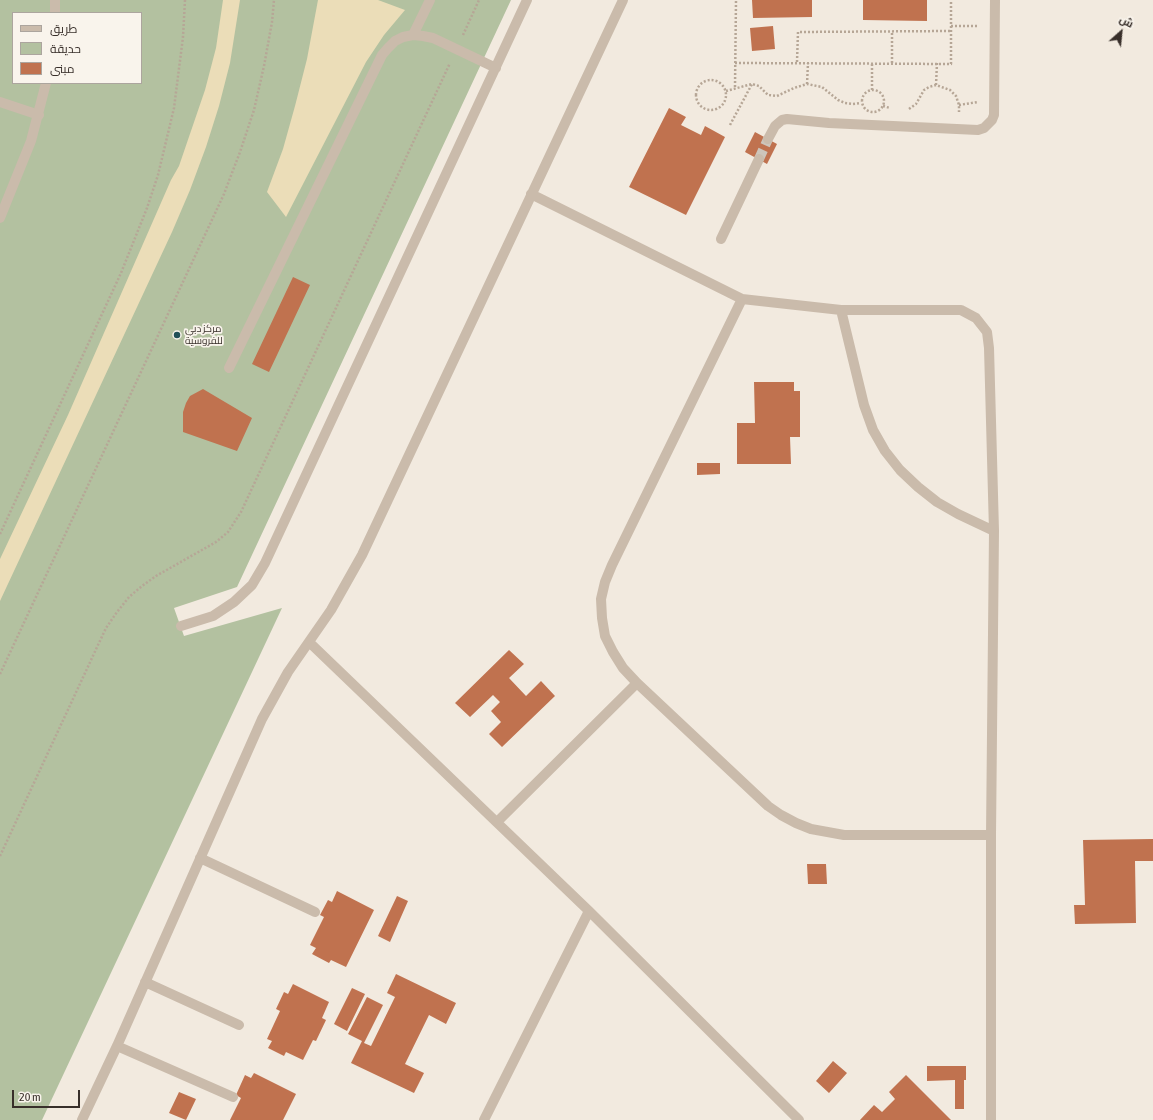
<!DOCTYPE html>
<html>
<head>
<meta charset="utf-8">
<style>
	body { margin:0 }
	#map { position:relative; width:1153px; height:1120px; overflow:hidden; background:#f2eadf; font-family:"Asap Condensed",Cairo,sans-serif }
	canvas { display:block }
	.legend { position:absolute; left:12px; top:12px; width:130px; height:72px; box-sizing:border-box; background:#f9f4ec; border:1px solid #aca59e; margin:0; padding:5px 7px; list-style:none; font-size:12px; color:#382f2a }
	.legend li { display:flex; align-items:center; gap:8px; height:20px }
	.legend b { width:20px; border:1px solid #aca59e }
	.north { position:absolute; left:1101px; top:12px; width:40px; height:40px; -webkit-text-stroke:3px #f9f4ec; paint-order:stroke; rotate:27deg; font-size:11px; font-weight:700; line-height:16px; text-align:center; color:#382f2a }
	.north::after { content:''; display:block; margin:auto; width:14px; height:18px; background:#382f2a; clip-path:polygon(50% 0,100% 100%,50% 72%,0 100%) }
	.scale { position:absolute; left:12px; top:1090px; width:68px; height:18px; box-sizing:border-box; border:2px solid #382f2a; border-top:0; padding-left:5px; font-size:12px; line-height:14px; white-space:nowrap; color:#382f2a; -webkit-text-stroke:3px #f9f4ec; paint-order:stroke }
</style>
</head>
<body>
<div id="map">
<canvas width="1153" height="1120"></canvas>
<ul class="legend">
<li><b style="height:5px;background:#cabbab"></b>طريق</li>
<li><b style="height:11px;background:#b3c1a0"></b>حديقة</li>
<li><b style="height:11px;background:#c0724f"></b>مبنى</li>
</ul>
<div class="north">ش</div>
<div class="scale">20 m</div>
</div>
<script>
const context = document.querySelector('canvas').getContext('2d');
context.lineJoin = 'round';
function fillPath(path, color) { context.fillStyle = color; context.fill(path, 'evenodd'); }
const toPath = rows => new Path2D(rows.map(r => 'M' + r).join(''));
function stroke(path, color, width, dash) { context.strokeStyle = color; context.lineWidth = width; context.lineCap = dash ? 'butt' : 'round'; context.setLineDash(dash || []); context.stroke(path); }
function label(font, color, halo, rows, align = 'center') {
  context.font = font + ' "Asap Condensed",Cairo,sans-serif'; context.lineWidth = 3.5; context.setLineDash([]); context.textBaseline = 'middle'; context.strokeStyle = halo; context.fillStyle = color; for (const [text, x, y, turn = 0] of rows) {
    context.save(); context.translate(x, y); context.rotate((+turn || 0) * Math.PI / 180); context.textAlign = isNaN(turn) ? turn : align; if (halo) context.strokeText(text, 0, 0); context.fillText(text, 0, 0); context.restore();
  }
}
const green = toPath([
	[0,0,511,0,237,587,174,608,184,636,282,608,42,1120,0,1120],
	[13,13,141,13,141,83,13,83]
]);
const sand = toPath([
	[223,0,240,0,230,63,219,106,206,147,190,190,172,232,0,601,0,559,68,415,171,180,179,166,205,90,216,48],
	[318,0,378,0,405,10,384,35,366,62,286,217,267,192,283,149,295,106,307,59]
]);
const building = toPath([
	[752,0,812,0,812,17,753,18],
	[863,0,927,0,927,21,863,20],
	[773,26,775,49,752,51,750,28],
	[669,108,686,117,681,125,701,135,705,126,725,137,686,215,629,187],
	[755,132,777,144,767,164,745,152],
	[293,277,310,285,269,372,252,364],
	[754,382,794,382,794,391,800,391,800,437,790,437,791,464,737,464,737,423,755,423],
	[203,389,252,418,237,451,183,432,183,412,186,403,190,396],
	[697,463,720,463,720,474,697,475],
	[509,650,524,664,509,678,526,696,541,681,555,696,502,747,489,734,501,722,491,711,500,702,493,695,470,717,455,703],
	[1153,839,1153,861,1135,861,1136,923,1075,924,1074,905,1085,905,1083,840],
	[807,864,826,864,827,884,808,884],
	[337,891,374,910,346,967,331,960,329,963,312,954,316,948,310,945,324,917,320,915,328,900,332,902],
	[397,896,408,901,390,942,378,936],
	[396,974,456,1003,446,1024,429,1015,405,1064,424,1073,414,1093,351,1063,362,1041,348,1034,367,997,383,1005,364,1043,371,1046,395,997,387,993],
	[293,984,329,1002,322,1018,326,1020,316,1041,313,1040,303,1060,286,1052,284,1056,268,1048,272,1041,267,1039,280,1011,276,1009,284,992,288,994],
	[352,988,365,994,347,1031,334,1024],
	[833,1061,847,1073,829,1093,816,1081],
	[927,1066,966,1066,966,1080,964,1080,964,1109,955,1109,955,1080,927,1081],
	[254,1073,296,1094,283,1120,230,1120,241,1098,236,1095,245,1075,251,1078],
	[906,1075,951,1120,860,1120,874,1105,882,1112,895,1099,889,1092],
	[179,1092,196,1099,186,1120,169,1113]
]);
const minorTunnel = toPath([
	[759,159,768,139]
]);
const path = toPath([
	[951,26,979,26],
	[463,35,479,0],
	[797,62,798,32,951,31],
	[735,63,951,64,951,0],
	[892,63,892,32],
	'696 95a15 15 0 1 1 30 0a15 15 0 1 1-30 0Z',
	[807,84,808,63],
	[936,85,937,63],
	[735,87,736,0],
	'862 101a11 11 0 1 1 22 0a11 11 0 1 1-22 0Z',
	[872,90,872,63],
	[726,91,752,84,759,86,768,95,777,96,794,88,807,84,822,87,838,100,845,103,853,104,861,103],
	[959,105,978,102],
	[883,106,890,108],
	[909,109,916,104,924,90,929,87,936,85,950,90,956,96,959,105,959,112],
	[730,125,752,84],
	[0,534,121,273,147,208,158,175,174,108,183,37,185,0],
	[0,674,224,194,240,152,254,110,264,66,272,22,274,0],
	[0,856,98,645,106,628,117,612,129,597,142,586,156,576,216,542,228,532,241,512,450,63]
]);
const service = toPath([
	[55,13,55,0],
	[413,35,430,0],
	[0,102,39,115],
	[0,218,31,141,46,83],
	[229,368,382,55,388,48,395,41,403,37,413,35,423,36,433,38,496,68],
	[181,626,213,616,234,602,252,585,265,563,527,0]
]);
const minor = toPath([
	[768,139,775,126,782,120,787,119,829,123,978,130,984,128,992,120,994,115,995,0],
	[531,194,742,299,841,310,961,310,976,318,987,332,989,348,994,531,991,835,991,1120],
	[721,239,759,159],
	[742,299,612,565,605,582,601,599,602,618,605,636,613,652,623,668,637,683,768,806,781,815,796,823,811,829,844,835,991,835],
	[841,310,864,405,873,430,885,451,900,470,918,487,937,502,958,514,994,531],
	[309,642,589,911,799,1120],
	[497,822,637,683],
	[200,858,315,912],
	[145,982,239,1025],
	[117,1046,233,1097],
	[82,1120,117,1046,262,719,288,672,331,610,362,555,623,0],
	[484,1120,589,911]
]);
const markers = [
	[177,335,4,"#215058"]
];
const poiNames = [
	["مركز دبي",185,329],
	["للفروسية",185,341]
];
fillPath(green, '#b3c1a0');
fillPath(sand, '#ebddb8');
fillPath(building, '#c0724f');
stroke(minorTunnel, '#cdc5bb', 10, [10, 5]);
stroke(path, '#b6a696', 2.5, [2, 2]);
stroke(service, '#cabbab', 10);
stroke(minor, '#cabbab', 10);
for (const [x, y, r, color] of markers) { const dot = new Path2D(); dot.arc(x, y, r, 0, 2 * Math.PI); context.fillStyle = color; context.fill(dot); stroke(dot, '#f9f4ec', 1.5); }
label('10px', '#382f2a', '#f9f4ec', poiNames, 'left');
</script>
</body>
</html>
